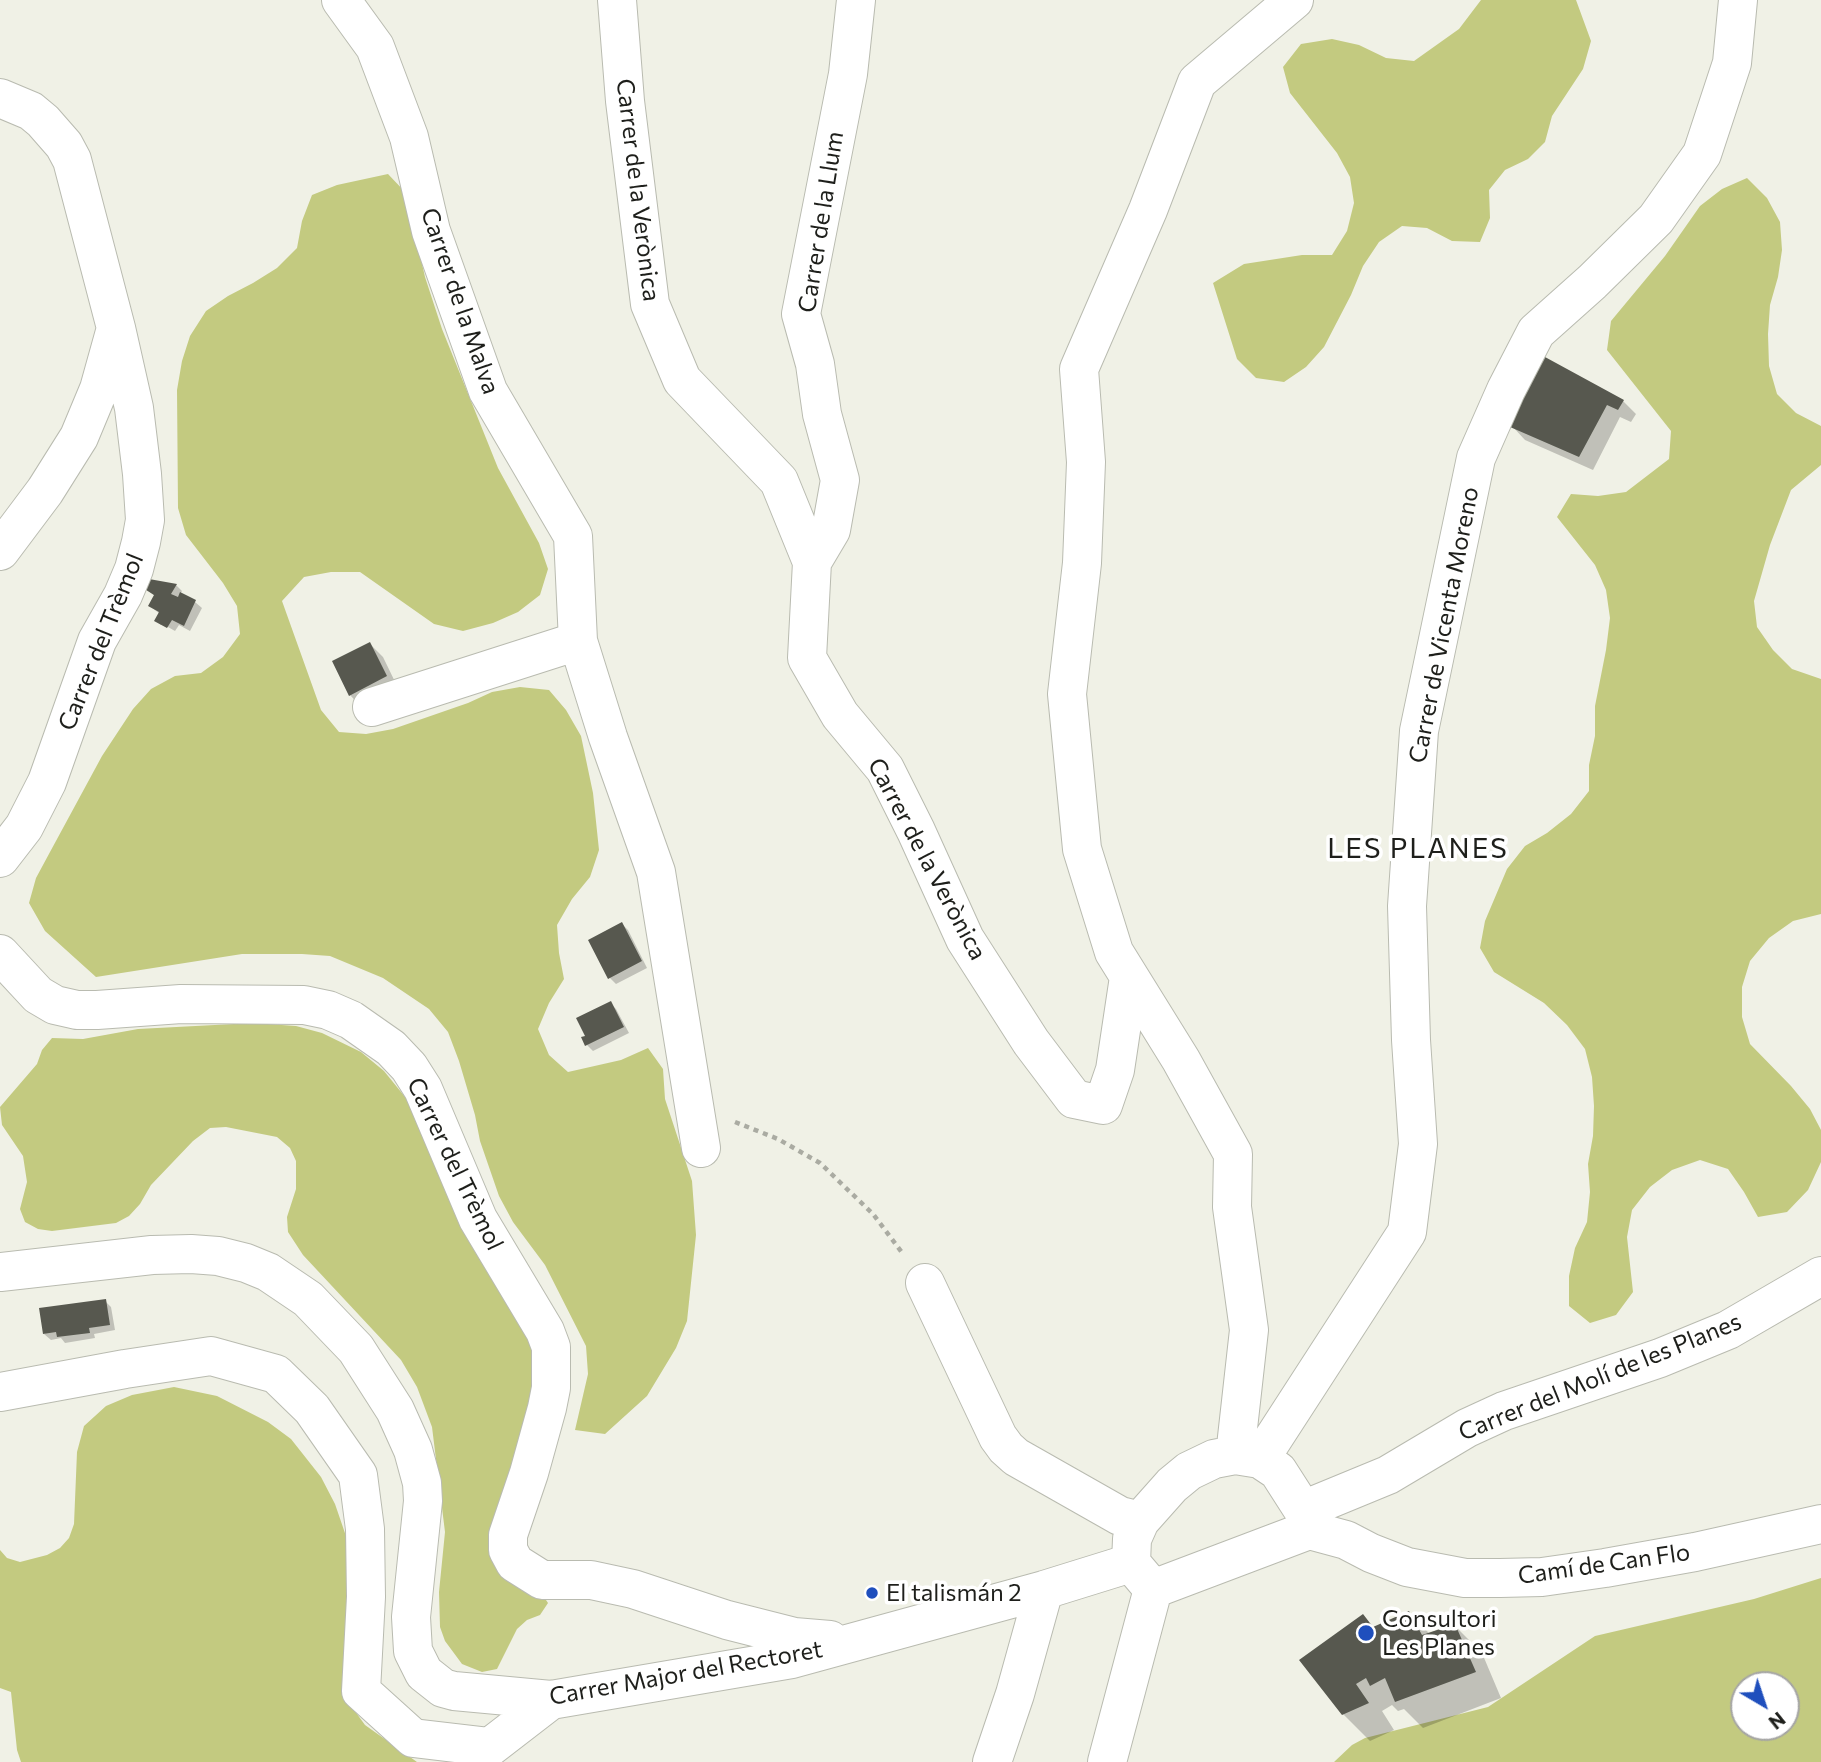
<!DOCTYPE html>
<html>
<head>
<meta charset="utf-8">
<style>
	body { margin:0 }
	#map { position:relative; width:1821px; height:1762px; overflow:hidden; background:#f0f1e6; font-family:Commissioner,sans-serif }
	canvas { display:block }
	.north { position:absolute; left:1730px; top:1671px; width:70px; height:70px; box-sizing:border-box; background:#fff; border:2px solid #a5a5a4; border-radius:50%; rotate:141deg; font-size:19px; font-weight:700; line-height:28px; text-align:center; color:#1e1f1b }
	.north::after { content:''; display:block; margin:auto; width:24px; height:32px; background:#1f4fbd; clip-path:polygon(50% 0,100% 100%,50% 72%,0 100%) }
</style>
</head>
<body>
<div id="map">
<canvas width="1821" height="1762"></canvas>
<div class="north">N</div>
</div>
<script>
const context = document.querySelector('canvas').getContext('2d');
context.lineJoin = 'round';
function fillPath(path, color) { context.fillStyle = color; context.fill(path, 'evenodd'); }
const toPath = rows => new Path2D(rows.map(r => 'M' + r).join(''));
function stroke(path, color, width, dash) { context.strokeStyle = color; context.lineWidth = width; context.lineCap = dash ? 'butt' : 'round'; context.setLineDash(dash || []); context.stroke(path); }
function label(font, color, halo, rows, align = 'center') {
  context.font = font + ' Commissioner,sans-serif'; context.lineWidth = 7; context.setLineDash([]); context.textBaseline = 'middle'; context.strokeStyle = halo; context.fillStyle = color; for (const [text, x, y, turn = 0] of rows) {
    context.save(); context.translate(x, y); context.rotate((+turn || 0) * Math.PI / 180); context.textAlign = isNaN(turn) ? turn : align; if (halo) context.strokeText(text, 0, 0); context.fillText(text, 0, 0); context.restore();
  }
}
const green = toPath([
	[1481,0,1576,0,1591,41,1583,69,1552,116,1545,142,1528,159,1505,170,1489,190,1490,218,1480,242,1452,241,1427,228,1402,226,1379,242,1363,266,1351,295,1324,347,1306,367,1284,382,1256,378,1237,359,1213,283,1244,264,1302,255,1332,255,1347,231,1354,203,1350,177,1337,153,1290,93,1283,67,1301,44,1332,39,1359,45,1386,58,1414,61,1459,29],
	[388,174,406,193,425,277,442,329,498,468,539,543,548,569,540,595,518,612,493,623,463,631,434,624,360,572,331,572,304,577,282,601,321,710,339,732,366,734,393,729,468,703,492,692,520,687,549,690,566,710,581,736,593,793,599,850,590,877,572,899,557,925,559,953,564,979,549,1003,538,1029,549,1055,568,1072,621,1060,648,1048,663,1069,665,1099,692,1181,696,1235,687,1321,676,1348,647,1396,605,1434,575,1430,588,1374,586,1346,545,1265,513,1222,499,1196,480,1141,475,1115,459,1061,448,1032,429,1009,383,978,330,956,302,954,242,954,96,977,45,931,29,903,36,878,50,852,102,756,133,709,151,689,175,676,201,673,223,657,240,634,237,606,223,583,186,535,178,508,177,390,182,361,190,336,206,311,228,296,253,283,277,268,297,248,302,221,312,195,337,185],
	[1747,178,1767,198,1780,222,1782,250,1778,277,1770,305,1768,334,1769,366,1777,394,1796,413,1821,426,1821,465,1791,490,1770,545,1754,601,1757,627,1773,650,1792,669,1821,679,1821,914,1793,921,1769,938,1750,961,1742,987,1742,1017,1750,1044,1791,1086,1810,1109,1821,1130,1821,1162,1808,1190,1787,1212,1758,1217,1744,1192,1728,1169,1700,1160,1672,1170,1650,1187,1632,1210,1627,1237,1633,1292,1616,1315,1590,1323,1569,1306,1569,1276,1575,1248,1587,1222,1590,1192,1588,1164,1593,1136,1594,1106,1592,1077,1585,1049,1567,1025,1544,1003,1494,972,1480,948,1485,921,1507,869,1525,846,1547,833,1571,814,1589,791,1589,765,1595,736,1595,706,1606,650,1610,618,1606,590,1595,565,1557,517,1571,494,1598,496,1626,492,1669,459,1671,431,1607,350,1611,321,1665,256,1700,206,1722,189],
	[253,1023,296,1026,322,1033,361,1052,384,1071,414,1108,537,1356,539,1371,502,1507,540,1591,548,1603,540,1615,527,1620,517,1629,497,1669,482,1672,462,1664,445,1641,440,1627,439,1592,445,1532,432,1427,417,1387,401,1360,303,1255,288,1232,287,1217,296,1189,296,1161,290,1148,277,1137,226,1127,210,1128,193,1141,151,1185,140,1204,129,1216,116,1223,52,1231,38,1229,25,1222,20,1209,27,1182,23,1156,2,1125,0,1107,37,1064,42,1050,52,1038,83,1039,138,1029],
	[174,1387,217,1396,268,1422,291,1439,321,1477,335,1504,359,1574,349,1703,365,1725,417,1762,21,1762,17,1750,11,1692,0,1688,0,1550,7,1558,20,1562,47,1555,60,1548,69,1538,74,1524,77,1452,84,1426,106,1406,132,1395],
	[1821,1578,1821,1762,1334,1762,1352,1745,1365,1738,1488,1707,1595,1636,1754,1599],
	[1744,1685,1786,1685,1786,1727,1744,1727]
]);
const shadow = toPath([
	[1623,401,1636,414,1631,422,1620,417,1593,470,1525,440,1512,426],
	[176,585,182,591,180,594,195,602,202,608,190,631,179,625,175,631,161,623,161,625,156,621,160,614,150,606,155,596,145,588],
	[370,644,383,657,399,690,363,709,350,695,334,662],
	[622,924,628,930,647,968,616,984,610,978],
	[610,1003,616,1009,629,1033,593,1051,587,1045],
	[105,1301,111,1307,115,1330,94,1334,95,1338,65,1343,61,1338,51,1340,44,1334],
	[1408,1613,1430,1634,1455,1626,1482,1653,1501,1698,1423,1728,1404,1709,1398,1711,1392,1705,1382,1711,1394,1730,1370,1741,1343,1714,1363,1617,1374,1628]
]);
const building = toPath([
	[1545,357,1624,400,1618,410,1607,405,1579,457,1510,427,1525,392],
	[149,579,177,584,171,594,178,597,180,592,196,600,184,626,172,620,167,628,154,621,159,612,148,606,154,595,143,588],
	[370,642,387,676,349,696,332,661],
	[622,922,642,961,608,979,588,940],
	[611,1001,624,1027,585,1046,581,1037,585,1036,576,1018],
	[106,1299,110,1325,89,1328,90,1333,57,1337,56,1332,43,1334,39,1308],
	[1409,1611,1422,1635,1455,1624,1476,1672,1395,1702,1385,1678,1370,1686,1366,1678,1356,1684,1369,1703,1342,1715,1299,1660,1363,1614,1373,1627]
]);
const path = toPath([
	[735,1122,778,1139,820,1163,873,1214,903,1254]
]);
const minor = toPath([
	[341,0,375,47,409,137,431,231,488,391,573,536,578,641],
	[617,0,625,101,650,304,682,380,779,481,812,562,807,658,840,715,885,769,916,831,965,939,1031,1042,1074,1099,1103,1105,1115,1070,1129,977],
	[0,98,31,111,43,121,64,145,72,160,116,328,99,389,79,437,45,491,0,551],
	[812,562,831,530,840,480,822,414,815,364,801,314,848,74,856,0],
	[372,707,578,641,608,737,656,872,701,1148],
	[0,858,24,827,47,782,97,641,123,595,134,569,141,542,145,520,142,474,134,408,116,328],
	[0,954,38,995,55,1005,77,1010,97,1010,181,1004,304,1005,328,1010,351,1020,391,1048,409,1067,423,1089,478,1219,545,1331,551,1347,551,1388,547,1408,529,1473,508,1535,508,1550,515,1563,542,1580,591,1580,633,1589,727,1620,794,1637,830,1640],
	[0,1272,152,1255,191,1254,218,1256,246,1263,268,1272,308,1299,356,1349,395,1410,413,1450,422,1483,423,1501,411,1617,413,1651,424,1673,443,1688,454,1691,551,1700,792,1659,1044,1590,1131,1563],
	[925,1283,998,1437,1006,1448,1016,1457,1120,1516,1140,1521],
	[0,1392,125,1369,211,1356,276,1374,312,1409,358,1475,365,1529,366,1597,361,1691,413,1738,490,1747,551,1700],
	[1235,1455,1249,1330,1232,1207,1233,1154,1181,1060,1114,952,1082,849,1067,694,1082,563,1086,462,1079,369,1148,210,1197,82,1294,0],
	[1260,1459,1407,1232,1418,1144,1411,1040,1407,906,1419,731,1476,458,1506,390,1536,332,1592,282,1656,219,1702,154,1732,63,1738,0],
	[1303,1510,1388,1475,1467,1428,1504,1411,1660,1358,1728,1330,1821,1276],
	[1309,1530,1346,1540,1371,1553,1407,1567,1465,1578,1500,1578,1542,1577,1605,1568,1695,1552,1821,1524],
	[1153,1589,1131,1563,1132,1539,1140,1521,1172,1485,1189,1471,1214,1459,1235,1455,1260,1459,1278,1471,1303,1510,1309,1530],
	[1153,1589,1309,1530],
	[992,1762,1015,1694,1044,1590],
	[1107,1762,1153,1589]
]);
const markers = [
	[872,1593,7,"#1f4fbd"],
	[1366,1633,9,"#1f4fbd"]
];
const streetNames = [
	["Carrer de la Verònica",638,190,83],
	["Carrer de la Llum",821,222,-81],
	["Carrer de la Malva",460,301,71],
	["Carrer de Vicenta Moreno",1444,625,-79],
	["Carrer del Trèmol",101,642,-68],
	["Carrer de la Verònica",927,859,62],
	["Carrer del Trèmol",455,1164,64],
	["Carrer del Molí de les Planes",1600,1377,-22],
	["Camí de Can Flo",1604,1564,-8],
	["Carrer Major del Rectoret",686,1673,-10]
];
const poiNames = [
	["El talismán 2",886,1593],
	["Consultori",1382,1619],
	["Les Planes",1382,1647]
];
const quarterNames = [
	["LES PLANES",1418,849]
];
fillPath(green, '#c3ca80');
fillPath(shadow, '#0003');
fillPath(building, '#57584f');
stroke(minor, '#b9bbb0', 40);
stroke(path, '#aaaba2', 4.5, [5, 5]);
stroke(minor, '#fff', 38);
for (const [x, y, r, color] of markers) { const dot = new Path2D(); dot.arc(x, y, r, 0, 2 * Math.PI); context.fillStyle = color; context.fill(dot); stroke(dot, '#fff', 2.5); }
label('24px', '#1e1f1b', '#fff', streetNames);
label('24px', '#1e1f1b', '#fff', poiNames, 'left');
context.letterSpacing = '2px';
label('28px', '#1e1f1b', '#fff', quarterNames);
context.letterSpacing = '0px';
</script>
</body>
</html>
